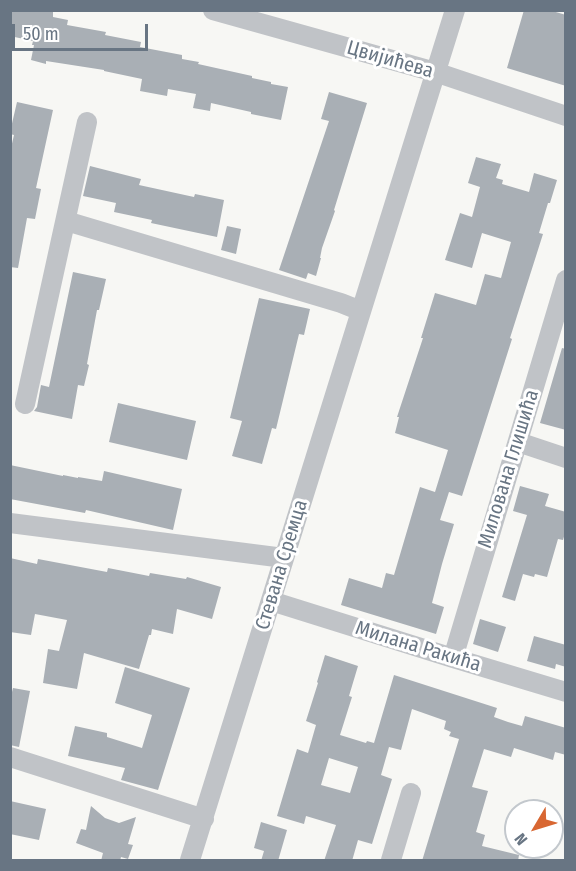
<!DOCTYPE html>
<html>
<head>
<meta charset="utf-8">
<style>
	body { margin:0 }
	#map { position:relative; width:576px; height:871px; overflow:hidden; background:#f7f7f4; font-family:"Fira Sans Condensed",sans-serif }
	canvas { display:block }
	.frame { position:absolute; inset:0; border:12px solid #687583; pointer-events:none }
	.north { position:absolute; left:504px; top:799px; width:60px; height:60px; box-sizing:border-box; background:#fff; border:2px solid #c3c8cd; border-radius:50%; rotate:232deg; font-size:16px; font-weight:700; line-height:24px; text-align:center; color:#687583 }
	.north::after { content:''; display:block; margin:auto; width:21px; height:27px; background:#d86732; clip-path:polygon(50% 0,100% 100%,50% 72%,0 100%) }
	.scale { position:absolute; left:12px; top:24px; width:136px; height:27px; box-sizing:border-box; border:3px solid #687583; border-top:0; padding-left:8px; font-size:18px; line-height:21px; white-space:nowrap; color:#687583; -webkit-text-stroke:4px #fff; paint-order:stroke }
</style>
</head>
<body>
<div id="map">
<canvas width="576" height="871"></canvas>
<div class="frame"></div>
<div class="north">N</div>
<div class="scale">50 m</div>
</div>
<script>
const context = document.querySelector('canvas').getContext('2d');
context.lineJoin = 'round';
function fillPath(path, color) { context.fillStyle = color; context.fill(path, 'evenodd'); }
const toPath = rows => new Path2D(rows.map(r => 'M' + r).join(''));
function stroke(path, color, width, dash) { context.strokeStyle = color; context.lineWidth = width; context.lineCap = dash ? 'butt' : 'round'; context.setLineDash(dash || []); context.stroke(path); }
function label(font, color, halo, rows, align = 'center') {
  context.font = font + ' "Fira Sans Condensed",sans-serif'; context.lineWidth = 6; context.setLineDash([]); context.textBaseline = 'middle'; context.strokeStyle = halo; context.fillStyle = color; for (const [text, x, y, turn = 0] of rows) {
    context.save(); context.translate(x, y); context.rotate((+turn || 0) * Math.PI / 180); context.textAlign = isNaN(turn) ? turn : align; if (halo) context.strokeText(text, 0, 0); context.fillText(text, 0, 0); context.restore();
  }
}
const building = toPath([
	[10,10,45,10,53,12,53,17,68,20,67,25,106,32,105,35,141,42,140,47,182,55,182,59,199,62,198,64,252,76,252,78,271,82,271,84,288,87,281,120,251,114,251,112,211,103,210,111,193,108,196,94,168,89,167,96,140,91,142,79,104,71,104,70,46,61,46,64,31,60,34,45,32,45,33,41,10,36],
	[524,10,549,10,566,15,566,86,507,68],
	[329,92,367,103,334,210,335,211,322,248,320,258,321,258,316,276,308,273,306,279,279,270,329,121,321,119],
	[17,102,53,110,36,188,41,189,35,219,27,218,18,268,10,267,10,152,14,135,10,134,10,132],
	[476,157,501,164,496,178,503,180,502,184,529,192,534,173,557,180,550,203,548,203,539,233,543,234,510,338,512,339,462,496,449,492,440,520,454,524,442,564,432,603,444,607,436,634,341,605,349,578,382,588,386,573,394,575,420,487,435,492,448,450,395,433,399,417,397,417,423,338,421,338,435,293,476,305,485,274,501,278,511,242,482,233,472,268,445,260,460,213,472,217,480,187,468,183],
	[90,166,141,179,139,185,194,197,195,194,224,200,217,237,151,223,152,220,114,212,116,203,83,196],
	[227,226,241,229,236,254,221,250],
	[73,272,106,279,99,310,97,310,87,364,89,365,84,386,78,385,72,419,34,411,37,407,41,385,49,387],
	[259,298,310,309,304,335,299,334,276,429,272,428,262,464,232,456,242,421,230,418],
	[562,348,566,349,566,430,540,423],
	[118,403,196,421,187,460,109,442],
	[10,465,63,476,63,475,78,478,78,477,102,481,104,471,182,489,173,530,86,510,85,513,10,499],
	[520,486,549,494,545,506,566,512,566,530,563,540,558,539,547,577,535,574,534,577,523,574,515,601,502,597,527,515,513,511],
	[10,558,37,564,38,559,107,572,108,568,149,576,150,573,186,579,187,577,221,587,212,619,177,609,173,634,152,629,151,635,149,635,139,669,84,653,77,689,43,683,48,649,59,651,67,620,35,614,31,635,10,632],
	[480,619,506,627,498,652,473,644],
	[534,636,566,645,566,667,556,664,555,669,527,661],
	[325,655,358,666,349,696,352,697,340,735,366,743,367,741,374,743,394,675,497,708,494,717,508,722,522,726,525,716,566,728,566,755,555,752,553,760,514,748,511,757,484,749,472,787,488,791,476,832,485,835,482,846,519,855,518,861,422,861,459,739,449,736,451,732,444,729,446,721,412,709,401,750,389,747,381,775,392,779,372,844,358,840,352,861,324,861,336,825,306,816,304,824,277,816,297,749,308,753,316,725,306,721,318,683,317,682],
	[329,758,358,767,350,793,321,785],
	[125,667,190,688,158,790,121,780,125,768,68,756,75,726,107,733,107,737,142,748,152,715,115,703],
	[13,688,30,691,19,747,10,745,10,700],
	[10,801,46,809,39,840,10,834],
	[91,806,105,818,119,823,136,817,128,844,133,845,128,859,121,857,120,861,101,861,103,853,76,843,81,829,86,830],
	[261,822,287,830,278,861,261,861,264,851,254,848]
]);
const minor = toPath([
	[213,10,435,72,566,116],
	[66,221,341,303,361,311],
	[25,404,87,122],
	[518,442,566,458],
	[10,523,284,558],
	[271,601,453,658,566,692],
	[453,658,566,280],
	[10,757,204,819],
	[190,860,455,10],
	[391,860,411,793]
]);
const streetNames = [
	["Цвијићева",390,60,16],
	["Милована Глишића",509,469,-73],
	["Стевана Сремца",282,565,-73],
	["Милана Ракића",418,647,17]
];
fillPath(building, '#a9afb5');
stroke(minor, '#c0c3c7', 20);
label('20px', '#687583', '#fff', streetNames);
</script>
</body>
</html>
